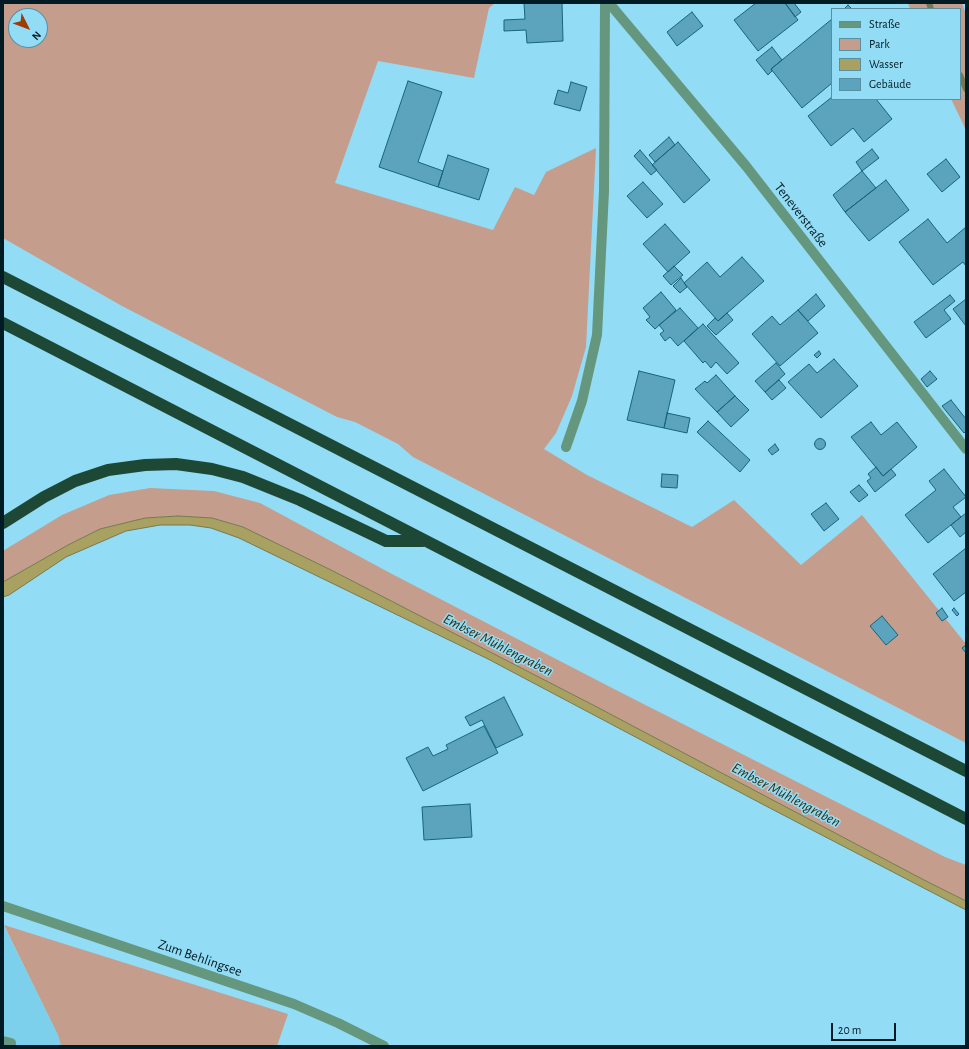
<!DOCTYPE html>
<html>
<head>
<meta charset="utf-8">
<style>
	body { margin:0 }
	#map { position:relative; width:969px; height:1049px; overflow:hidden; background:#93dcf5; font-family:"Alegreya Sans",sans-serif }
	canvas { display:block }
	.frame { position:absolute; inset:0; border:4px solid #001b24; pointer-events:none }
	.legend { position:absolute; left:831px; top:8px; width:130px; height:92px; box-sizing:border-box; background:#93dcf5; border:1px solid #588fa1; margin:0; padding:5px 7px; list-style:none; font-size:12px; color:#001b24 }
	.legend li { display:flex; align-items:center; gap:8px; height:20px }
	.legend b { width:20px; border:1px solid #588fa1 }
	.north { position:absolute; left:8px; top:8px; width:40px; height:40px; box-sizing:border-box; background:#93dcf5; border:1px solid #588fa1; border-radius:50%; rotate:132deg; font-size:11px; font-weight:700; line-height:16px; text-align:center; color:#001b24 }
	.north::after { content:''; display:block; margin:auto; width:14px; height:18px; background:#9f3b04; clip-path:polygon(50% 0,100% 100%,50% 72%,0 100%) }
	.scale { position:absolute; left:831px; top:1023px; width:65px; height:18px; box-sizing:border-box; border:2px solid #001b24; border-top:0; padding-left:5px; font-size:12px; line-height:14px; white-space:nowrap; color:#001b24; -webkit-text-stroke:3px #93dcf5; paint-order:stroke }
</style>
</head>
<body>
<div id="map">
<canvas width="969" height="1049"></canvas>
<div class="frame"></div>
<ul class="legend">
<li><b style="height:5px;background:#65977e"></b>Straße</li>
<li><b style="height:11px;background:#c59d8d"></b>Park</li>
<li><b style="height:11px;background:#a9a161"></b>Wasser</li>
<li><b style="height:11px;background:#5ca4bd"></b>Gebäude</li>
</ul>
<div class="north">N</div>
<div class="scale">20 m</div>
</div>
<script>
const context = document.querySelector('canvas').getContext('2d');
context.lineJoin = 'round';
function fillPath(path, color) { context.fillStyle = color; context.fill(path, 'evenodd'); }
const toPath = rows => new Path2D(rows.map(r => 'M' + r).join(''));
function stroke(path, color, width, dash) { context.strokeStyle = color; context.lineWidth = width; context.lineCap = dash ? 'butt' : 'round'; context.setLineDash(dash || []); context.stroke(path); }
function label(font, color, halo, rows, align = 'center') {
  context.font = font + ' "Alegreya Sans",sans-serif'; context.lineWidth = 3; context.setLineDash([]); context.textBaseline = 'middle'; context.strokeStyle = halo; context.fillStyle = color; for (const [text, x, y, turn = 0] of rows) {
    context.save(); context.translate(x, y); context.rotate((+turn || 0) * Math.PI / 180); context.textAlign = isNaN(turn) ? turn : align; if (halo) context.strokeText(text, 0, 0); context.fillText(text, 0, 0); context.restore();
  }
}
const built = toPath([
	[3,924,58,1035,61,1046,3,1046]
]);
const green = toPath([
	[3,3,495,3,489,8,474,78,378,61,335,183,493,230,515,187,534,195,546,172,596,148,586,347,572,396,556,433,544,449,587,475,692,527,734,500,801,565,862,515,966,644,966,743,413,457,398,444,355,422,337,417,122,306,3,238],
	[16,16,40,16,40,40,16,40],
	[908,3,962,3,966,14,966,130,951,99,960,99,960,9,910,9],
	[150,488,214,491,260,503,392,574,614,689,945,857,966,865,966,901,924,880,595,706,333,571,243,527,212,518,178,516,145,518,100,529,68,545,3,582,3,551,6,549,62,515,109,495],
	[4,925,288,1014,277,1046,61,1046,58,1035]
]);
const water = toPath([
	[178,516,212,518,243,527,333,571,595,706,924,880,966,901,966,910,764,805,488,659,239,538,211,528,190,525,160,525,126,531,66,557,9,595,3,597,3,582,68,545,100,529,145,518,178,516]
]);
const stream = toPath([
	[929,3,931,9],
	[960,75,966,89]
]);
const building = toPath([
	[524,3,562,3,563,41,527,43,526,30,504,31,504,20,525,19,524,3],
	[756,3,785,3,798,20,758,51,734,20,756,3],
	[785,3,794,3,801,12,795,17,785,3],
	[848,5,852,9,844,9,848,5],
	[692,12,703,26,677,46,667,32,692,12],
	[832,19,832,83,802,108,771,69,832,19],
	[772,47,782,60,771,69,772,71,768,75,756,60,772,47],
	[408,81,442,92,418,162,443,171,438,187,379,167,408,81],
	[571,82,587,87,580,111,554,104,558,90,568,93,571,82],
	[832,97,832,99,876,99,892,119,864,142,853,128,831,146,808,116,832,97],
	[669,137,675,145,655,162,649,155,669,137],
	[678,142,710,180,684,203,652,165,678,142],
	[872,149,879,158,862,171,856,162,872,149],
	[640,150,657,170,651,175,634,156,640,150],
	[448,155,489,169,479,200,438,187,448,155],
	[946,159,960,177,942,192,927,174,946,159],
	[862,171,876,188,845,212,833,195,862,171],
	[886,180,909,210,869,241,845,212,886,180],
	[643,182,663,204,647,218,627,196,643,182],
	[928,219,947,243,966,227,966,266,963,262,933,285,899,242,928,219],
	[665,224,690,252,668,272,643,244,665,224],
	[742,257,764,281,718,321,684,283,707,262,720,277,742,257],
	[674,266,683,275,671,285,663,276,674,266],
	[681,278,687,287,680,293,673,286,681,278],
	[661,292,676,310,655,329,646,320,650,317,643,308,661,292],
	[816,294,825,306,808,321,798,310,816,294],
	[950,295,955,301,944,310,951,319,926,338,914,322,950,295],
	[966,299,966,326,953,309,966,299],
	[680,308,698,328,678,346,670,337,665,341,660,334,664,331,659,325,680,308],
	[798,310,818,333,780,366,752,334,772,316,780,325,798,310],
	[727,313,733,320,716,335,707,326,715,318,718,321,727,313],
	[703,324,739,363,727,374,716,362,711,368,705,361,703,363,684,341,703,324],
	[819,351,821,354,817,358,814,355,819,351],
	[834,359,858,386,821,418,788,382,809,364,817,373,834,359],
	[776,363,785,374,765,392,755,381,776,363],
	[639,371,675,380,664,428,627,420,639,371],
	[930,371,937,379,927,387,921,379,930,371],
	[716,375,735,396,717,412,695,389,705,381,707,383,716,375],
	[779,380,786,388,772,400,765,392,779,380],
	[735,396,749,410,731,427,717,412,735,396],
	[951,400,966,419,966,431,964,433,942,406,951,400],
	[667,413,690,418,687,433,664,428,667,413],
	[708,421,750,460,740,472,697,432,708,421],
	[871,422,881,435,897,422,917,447,883,476,851,437,871,422],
	'814.5 444a5.5 5.5 0 1 1 11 0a5.5 5.5 0 1 1-11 0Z',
	[775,444,779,450,772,455,768,450,775,444],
	[876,467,883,476,891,469,896,475,875,492,867,481,871,478,868,474,876,467],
	[944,469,966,497,953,507,961,517,928,543,905,515,936,490,929,481,944,469],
	[662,474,678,475,677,488,661,487,662,474],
	[859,485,868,495,859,502,850,492,859,485],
	[826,503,839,519,824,531,811,514,826,503],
	[966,513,966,532,960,537,951,525,966,513],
	[966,548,966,592,954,601,933,574,966,548],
	[942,608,948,617,942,621,936,613,942,608],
	[954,608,959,614,957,616,952,610,954,608],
	[882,616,898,635,886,645,870,626,882,616],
	[966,645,966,653,962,648,966,645],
	[504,697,523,735,496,748,482,720,470,726,465,717,504,697],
	[484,726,498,753,423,791,406,758,428,747,433,756,448,749,446,745,484,726],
	[470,804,472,837,424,840,422,807,470,804]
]);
const minor = toPath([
	[609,3,746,166,966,449],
	[566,447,582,401,597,335,604,191,605,3],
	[3,906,294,1004,338,1023,384,1046],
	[3,1041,11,1043]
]);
const highway = toPath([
	[3,277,966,771],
	[3,323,966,819],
	[3,523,44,497,75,481,108,470,145,465,176,464,212,469,243,477,300,500,386,541,423,541]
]);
const streetNames = [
	["Teneverstraße",801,215,52],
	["Zum Behlingsee",200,958,19]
];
const waterNames = [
	["Embser Mühlengraben",498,645,27],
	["Embser Mühlengraben",786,795,28]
];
fillPath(built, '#7dd0ec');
fillPath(green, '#c59d8d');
fillPath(water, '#a9a161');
stroke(water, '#76794f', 1);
stroke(stream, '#76794f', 6);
fillPath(building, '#5ca4bd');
stroke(building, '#14657b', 1);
stroke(minor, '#65977e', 10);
stroke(highway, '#1d4835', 12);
label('14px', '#001b24', '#93dcf5', streetNames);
label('italic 15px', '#332f12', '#93dcf5', waterNames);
</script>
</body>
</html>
